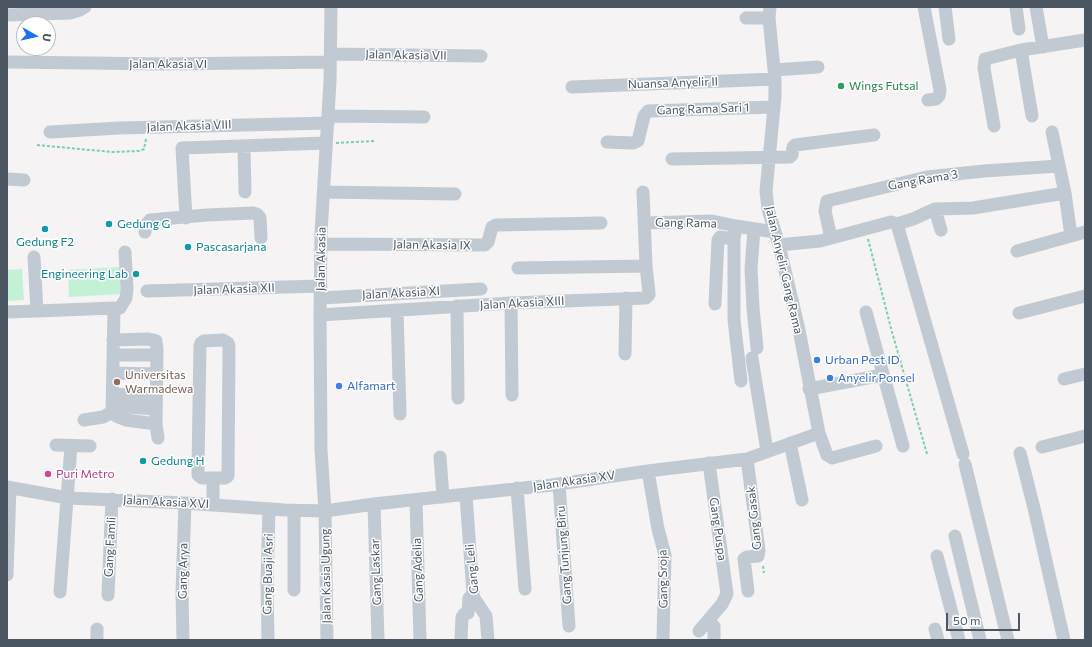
<!DOCTYPE html>
<html>
<head>
<meta charset="utf-8">
<style>
	body { margin:0 }
	#map { position:relative; width:1092px; height:647px; overflow:hidden; background:#f5f3f3; font-family:Commissioner,sans-serif }
	canvas { display:block }
	.frame { position:absolute; inset:0; border:8px solid #4a5661; pointer-events:none }
	.north { position:absolute; left:16px; top:16px; width:40px; height:40px; box-sizing:border-box; background:#fff; border:1px solid #b7bbc0; border-radius:50%; rotate:98deg; font-size:11px; font-weight:700; line-height:16px; text-align:center; color:#4a5661 }
	.north::after { content:''; display:block; margin:auto; width:14px; height:18px; background:#1a73e8; clip-path:polygon(50% 0,100% 100%,50% 72%,0 100%) }
	.scale { position:absolute; left:946px; top:613px; width:74px; height:18px; box-sizing:border-box; border:2px solid #4a5661; border-top:0; padding-left:5px; font-size:12px; line-height:14px; white-space:nowrap; color:#4a5661; -webkit-text-stroke:3px #fff; paint-order:stroke }
</style>
</head>
<body>
<div id="map">
<canvas width="1092" height="647"></canvas>
<div class="frame"></div>
<div class="north">U</div>
<div class="scale">50 m</div>
</div>
<script>
const context = document.querySelector('canvas').getContext('2d');
context.lineJoin = 'round';
function fillPath(path, color) { context.fillStyle = color; context.fill(path, 'evenodd'); }
const toPath = rows => new Path2D(rows.map(r => 'M' + r).join(''));
function stroke(path, color, width, dash) { context.strokeStyle = color; context.lineWidth = width; context.lineCap = dash ? 'butt' : 'round'; context.setLineDash(dash || []); context.stroke(path); }
function label(font, color, halo, rows, align = 'center') {
  context.font = font + ' Commissioner,sans-serif'; context.lineWidth = 3; context.setLineDash([]); context.textBaseline = 'middle'; context.strokeStyle = halo; context.fillStyle = color; for (const [text, x, y, turn = 0] of rows) {
    context.save(); context.translate(x, y); context.rotate((+turn || 0) * Math.PI / 180); context.textAlign = isNaN(turn) ? turn : align; if (halo) context.strokeText(text, 0, 0); context.fillText(text, 0, 0); context.restore();
  }
}
const green = toPath([
	[120,267,120,294,69,297,68,270],
	[22,269,24,300,7,301,7,270]
]);
const path = toPath([
	[336,143,375,141],
	[37,145,112,152,140,151,144,149,146,139],
	[868,239,892,332,927,454],
	[763,566,764,573]
]);
const minor = toPath([
	[770,7,769,18,775,79,775,97,766,191,768,209,779,245,799,330,819,433,827,455,832,458,876,446],
	[924,7,940,90,939,96,936,99,928,100],
	[945,7,949,39],
	[1016,7,1019,29],
	[1036,7,1043,47],
	[7,15,70,13,80,10,85,7],
	[746,18,769,18],
	[1021,50,1032,116],
	[331,54,481,56],
	[7,62,165,64,330,62],
	[774,70,818,67],
	[572,87,775,79],
	[328,116,424,117],
	[994,126,984,68,985,59,1021,50,1085,40],
	[50,132,119,128,328,123],
	[1052,132,1065,193,1071,236],
	[607,142,633,143,638,141,644,116,648,111,774,107],
	[244,147,245,192],
	[672,159,790,157,792,155,793,147,795,145,874,135],
	[7,179,24,180],
	[324,192,455,194],
	[935,209,941,230],
	[186,218,182,148,326,143],
	[645,223,712,221,736,226,775,232],
	[897,224,963,454],
	[897,224,913,219,935,209,973,208,1065,193],
	[736,226,734,239,734,320,741,381],
	[754,229,751,269,753,308,757,348],
	[145,232,146,225,150,220,207,215,253,213,257,214,260,218,261,238],
	[831,238,825,211,827,201,927,177,984,171,1059,166],
	[321,244,481,245,485,245,488,242,492,227,496,225,601,223],
	[779,245,820,241,891,222,897,224],
	[1017,251,1085,232],
	[125,252,127,289,126,298,120,308,114,308,112,412,116,416,126,420,156,424],
	[34,257,37,311,114,308],
	[518,268,646,266],
	[147,291,321,286],
	[321,298,481,289],
	[511,303,512,395],
	[715,304,718,240,720,237,734,239],
	[457,306,458,398],
	[397,310,400,414],
	[7,312,37,311],
	[866,312,903,446],
	[1019,313,1085,296],
	[320,315,511,303,646,298,649,295,649,293,646,266,643,192],
	[113,340,147,339,153,340,156,341,157,350,156,424,158,438],
	[223,340,228,343,229,346,228,476,225,478,202,478,198,475,198,467,200,346,201,343,204,341,223,340],
	[625,354,626,298],
	[113,355,157,355],
	[752,358,767,451],
	[113,373,157,374],
	[1064,379,1085,374],
	[809,389,883,375],
	[113,394,156,396],
	[113,406,156,409],
	[84,420,103,417,112,412],
	[790,443,802,500],
	[56,445,90,446],
	[1042,447,1085,436],
	[1020,453,1034,508,1064,640],
	[440,457,443,497],
	[747,459,759,550,758,556,747,557,744,559,748,591],
	[965,464,1008,640],
	[648,471,658,529,665,555,663,640],
	[213,478,213,505],
	[559,484,569,626],
	[7,487,68,498,185,503,285,510,325,511,374,504,552,485,648,471,747,459,819,433],
	[517,488,525,589],
	[466,495,473,594,474,598,486,616,488,640],
	[416,500,420,640],
	[374,504,378,640],
	[955,536,980,640],
	[937,556,959,640],
	[7,575,10,488],
	[294,590,294,510],
	[60,592,71,446],
	[108,595,112,499],
	[714,626,714,640],
	[935,629,938,640],
	[699,631,722,604,727,594,709,463],
	[97,640,97,629],
	[183,640,182,593,185,503],
	[268,640,267,583,269,509],
	[327,640,325,511,321,450,320,315,321,233,330,81,331,7],
	[461,640,462,617,464,614,468,613,469,598,473,594]
]);
const markers = [
	[841,86,4,"#2e9e5b"],
	[109,224,4,"#0f9aa8"],
	[45,229,4,"#0f9aa8"],
	[188,247,4,"#0f9aa8"],
	[136,274,4,"#0f9aa8"],
	[817,360,4,"#3f7fe0"],
	[830,378,4,"#3f7fe0"],
	[117,382,4,"#8d6e63"],
	[339,386,4,"#3f7fe0"],
	[143,461,4,"#0f9aa8"],
	[48,474,4,"#d1479c"]
];
const streetNames = [
	["Jalan Akasia VII",406,55,1],
	["Jalan Akasia VI",168,64],
	["Nuansa Anyelir II",673,83,-2],
	["Gang Rama Sari 1",703,109,-2],
	["Jalan Akasia VIII",189,126,-2],
	["Gang Rama 3",923,180,-10],
	["Gang Rama",686,223,1],
	["Jalan Akasia IX",432,245,1],
	["Jalan Akasia",321,259,-89],
	["Jalan Anyelir Gang Rama",784,270,77],
	["Jalan Akasia XII",234,289,-2],
	["Jalan Akasia XI",401,293,-3],
	["Jalan Akasia XIII",522,303,-3],
	["Jalan Akasia XV",574,481,-8],
	["Jalan Akasia XVI",166,502,3],
	["Gang Gasak",754,518,-96],
	["Gang Puspa",718,529,82],
	["Gang Famli",110,547,-87],
	["Gang Tunjung Biru",564,555,-94],
	["Gang Leli",472,569,-96],
	["Gang Adelia",418,570,-92],
	["Gang Arya",183,571,-89],
	["Gang Laskar",376,572,-92],
	["Gang Buaji Asri",268,574,-89],
	["Jalan Kasia Ugung",326,576,-91],
	["Gang Sroja",663,579,-91]
];
const leisureNames = [
	["Wings Futsal",849,86]
];
const cultureNames = [
	["Gedung G",117,224],
	["Gedung F2",45,242,"center"],
	["Pascasarjana",196,247],
	["Engineering Lab",128,274,"right"],
	["Gedung H",151,461]
];
const shopNames = [
	["Urban Pest ID",825,360],
	["Anyelir Ponsel",838,378],
	["Alfamart",347,386]
];
const educationNames = [
	["Universitas",125,375],
	["Warmadewa",125,389]
];
const hotelNames = [
	["Puri Metro",56,474]
];
fillPath(green, '#c3f1d5');
stroke(path, '#7ad0a6', 2, [3, 2]);
stroke(minor, '#c1cad2', 13);
for (const [x, y, r, color] of markers) { const dot = new Path2D(); dot.arc(x, y, r, 0, 2 * Math.PI); context.fillStyle = color; context.fill(dot); stroke(dot, '#fff', 1.5); }
label('12px', '#4a5661', '#fff', streetNames);
label('12px', '#27864d', '#fff', leisureNames, 'left');
label('12px', '#0d838f', '#fff', cultureNames, 'left');
label('12px', '#366cbe', '#fff', shopNames, 'left');
label('12px', '#785e54', '#fff', educationNames, 'left');
label('12px', '#b23c85', '#fff', hotelNames, 'left');
</script>
</body>
</html>
